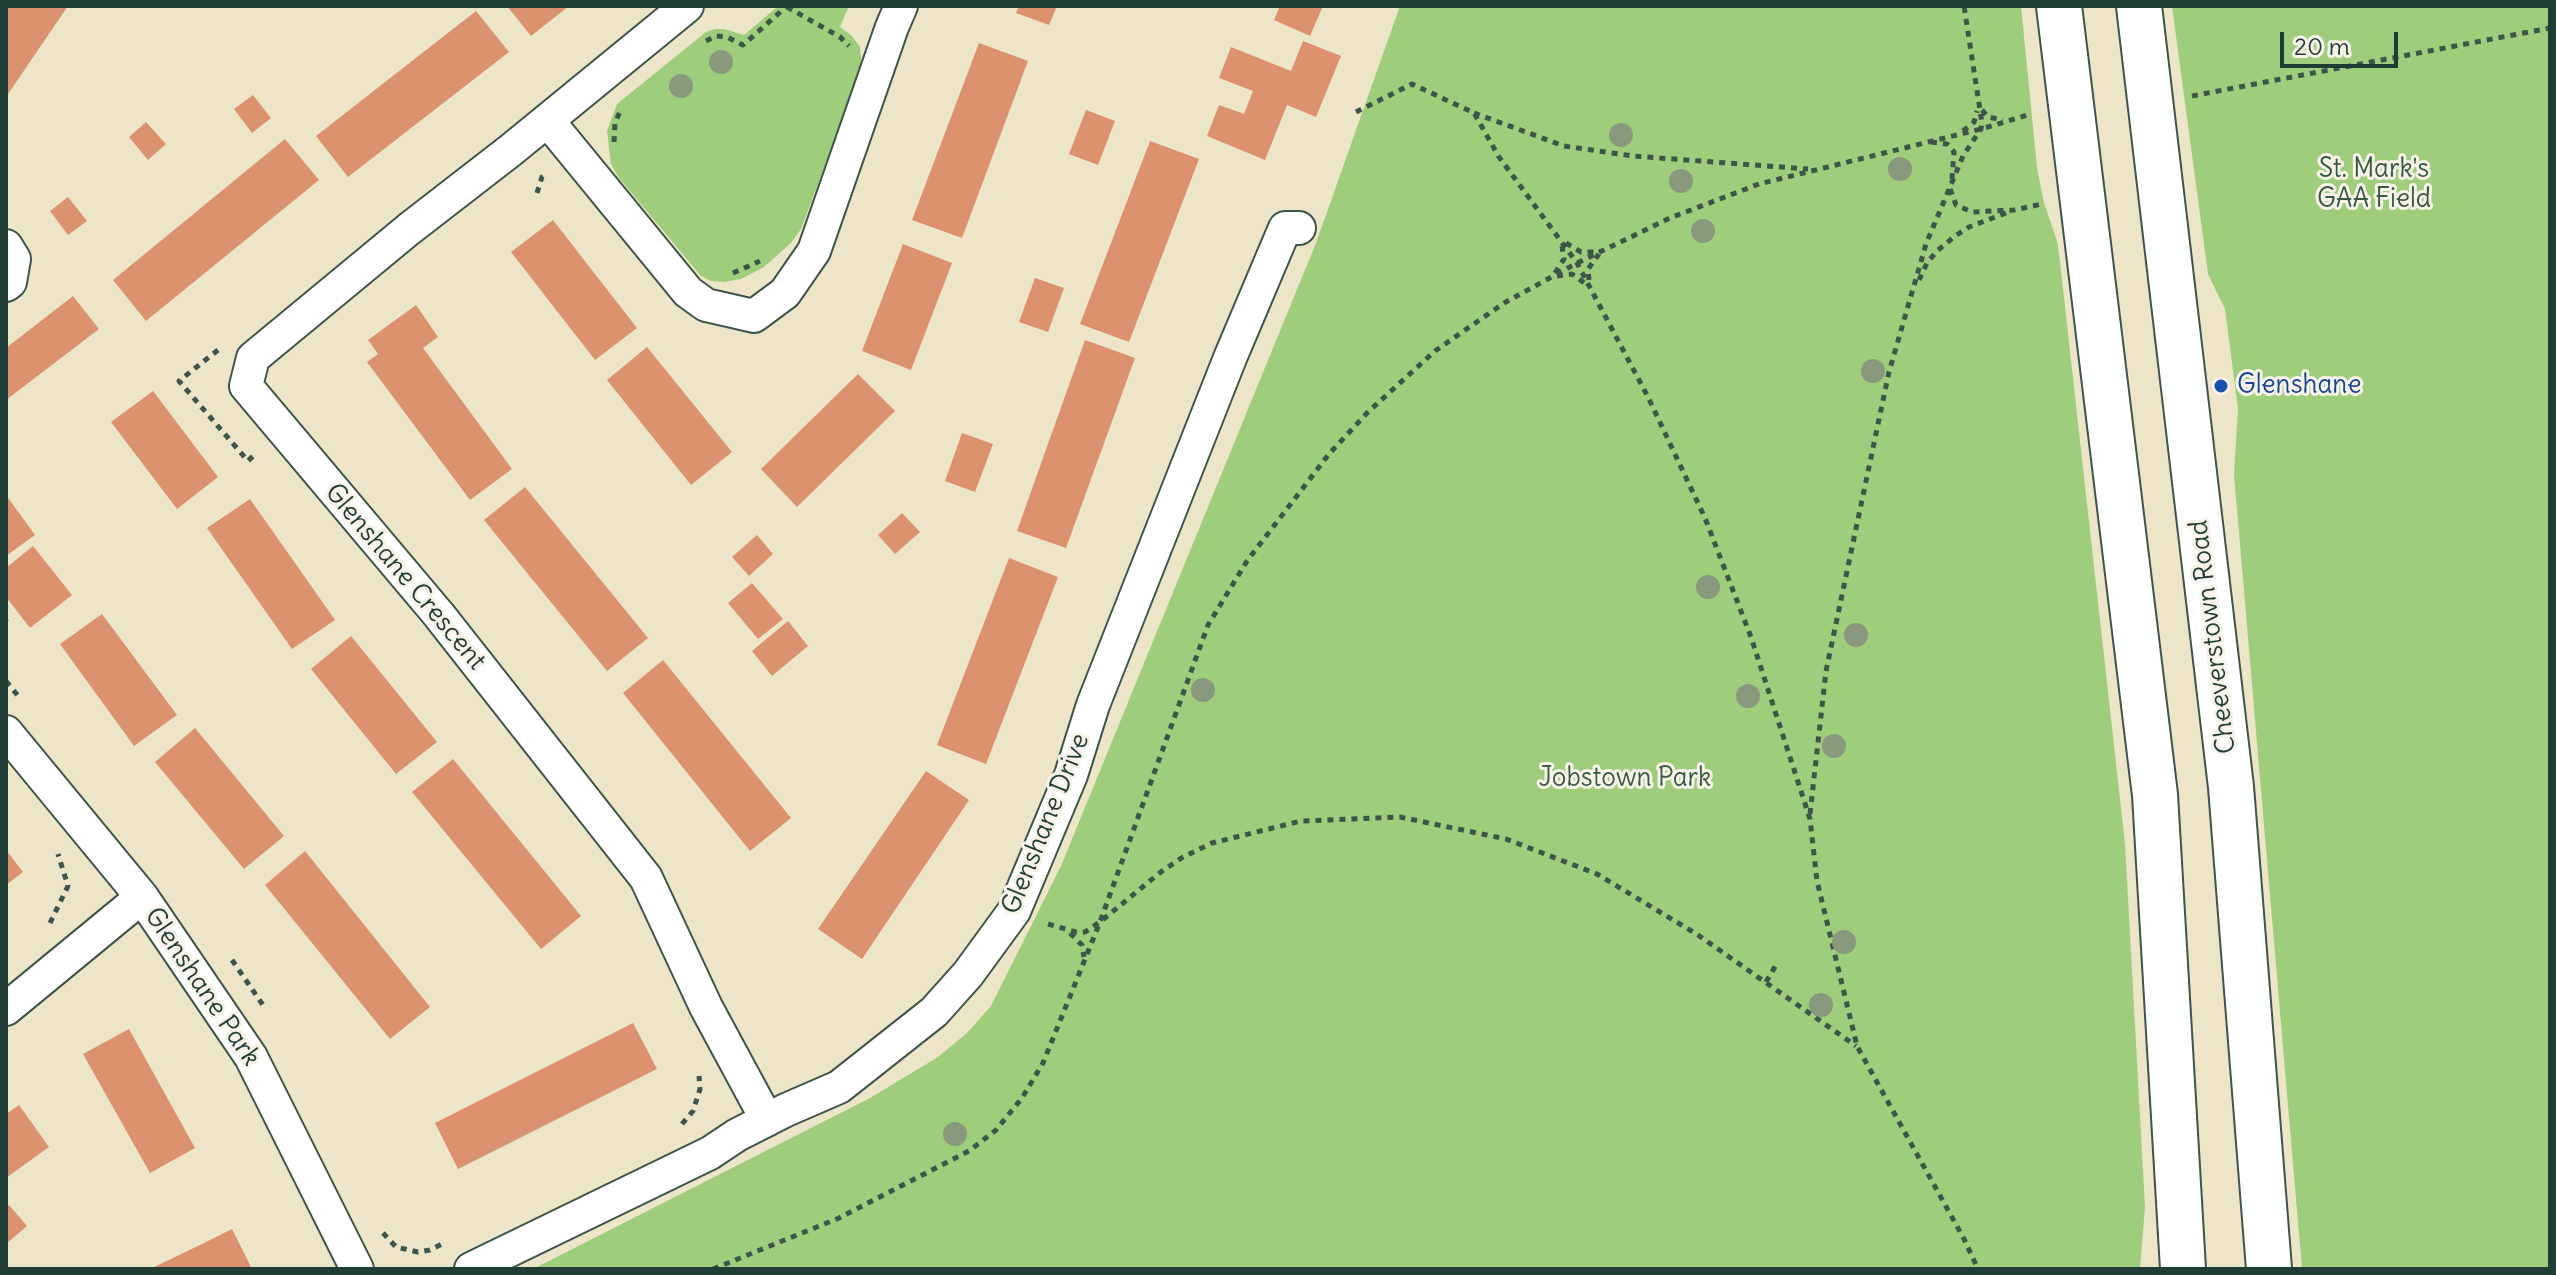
<!DOCTYPE html>
<html>
<head>
<meta charset="utf-8">
<style>
	body { margin:0 }
	#map { position:relative; width:2556px; height:1275px; overflow:hidden; background:#ece5c7; font-family:Delius,sans-serif }
	canvas { display:block }
	.frame { position:absolute; inset:0; border:8px solid #1f3d34; pointer-events:none }
	.scale { position:absolute; left:2280px; top:32px; width:118px; height:36px; box-sizing:border-box; border:4px solid #1f3d34; border-top:0; padding-left:10px; font-size:24px; line-height:28px; white-space:nowrap; color:#1f3d34; -webkit-text-stroke:6px #f7f3e8; paint-order:stroke }
</style>
</head>
<body>
<div id="map">
<canvas width="2556" height="1275"></canvas>
<div class="frame"></div>
<div class="scale">20 m</div>
</div>
<script>
const context = document.querySelector('canvas').getContext('2d');
context.lineJoin = 'round';
function fillPath(path, color) { context.fillStyle = color; context.fill(path, 'evenodd'); }
const toPath = rows => new Path2D(rows.map(r => 'M' + r).join(''));
function stroke(path, color, width, dash) { context.strokeStyle = color; context.lineWidth = width; context.lineCap = dash ? 'butt' : 'round'; context.setLineDash(dash || []); context.stroke(path); }
function label(font, color, halo, rows, align = 'center') {
  context.font = font + ' Delius,sans-serif'; context.lineWidth = 6; context.setLineDash([]); context.textBaseline = 'middle'; context.strokeStyle = halo; context.fillStyle = color; for (const [text, x, y, turn = 0] of rows) {
    context.save(); context.translate(x, y); context.rotate((+turn || 0) * Math.PI / 180); context.textAlign = isNaN(turn) ? turn : align; if (halo) context.strokeText(text, 0, 0); context.fillText(text, 0, 0); context.restore();
  }
}
const green = toPath([
	[775,6,849,6,840,27,852,36,860,47,862,66,801,229,791,243,764,267,741,279,724,282,711,281,701,276,619,178,611,164,607,131,617,104,706,32,715,29,724,29,744,35,776,8],
	[1400,6,2021,6,2037,168,2044,203,2057,241,2060,262,2125,844,2145,1207,2140,1269,533,1269,870,1098,938,1057,967,1033,991,1006,1061,866,1316,243],
	[2172,6,2550,6,2550,1269,2302,1269,2234,474,2238,409,2225,309,2208,274]
]);
const building = toPath([
	[6,6,68,6,6,97],
	[507,6,569,6,531,36],
	[1019,6,1057,6,1049,25,1016,13],
	[1280,6,1323,6,1310,36,1274,20],
	[476,11,509,52,348,177,316,136],
	[1303,41,1341,56,1316,117,1287,105,1265,160,1207,136,1219,105,1244,114,1253,91,1219,78,1231,47,1291,71],
	[979,43,1028,61,962,238,912,220],
	[253,95,271,118,252,133,234,109],
	[1086,110,1115,121,1098,165,1069,154],
	[146,122,166,144,148,160,129,137],
	[285,139,319,180,146,321,113,280],
	[1150,141,1199,159,1129,342,1080,324],
	[68,197,87,221,68,235,50,211],
	[553,220,637,328,595,360,511,252],
	[903,244,952,263,911,370,862,351],
	[1035,278,1064,288,1048,332,1019,322],
	[73,296,99,329,6,400,6,348],
	[416,305,438,337,423,348,512,469,470,500,367,362,378,354,368,340],
	[1085,340,1135,358,1066,548,1017,531],
	[647,347,732,452,691,485,607,380],
	[858,374,895,411,797,507,761,469],
	[153,391,218,477,177,509,111,422],
	[962,433,993,444,975,492,945,481],
	[525,487,648,638,607,671,484,520],
	[6,495,35,535,6,556],
	[250,499,335,620,292,649,207,528],
	[902,513,920,532,895,554,878,535],
	[757,535,773,554,749,576,732,557],
	[33,546,72,595,30,628,6,597,6,568],
	[1009,558,1058,577,986,764,937,745],
	[752,583,783,619,758,639,728,603],
	[102,614,177,715,134,746,60,644],
	[788,621,808,646,772,676,752,651],
	[351,636,437,742,396,774,311,669],
	[663,660,791,818,750,851,623,693],
	[195,728,284,836,244,869,155,762],
	[453,759,581,916,541,949,412,792],
	[926,771,969,800,862,959,818,929],
	[6,850,23,872,6,885],
	[305,851,430,1007,390,1039,265,885],
	[633,1023,657,1069,458,1169,435,1123],
	[129,1029,195,1148,150,1173,83,1054],
	[19,1105,49,1147,6,1178,6,1114],
	[9,1205,27,1226,6,1244,6,1207],
	[232,1229,252,1269,150,1269,204,1243]
]);
const path = toPath([
	[787,7,840,37,849,46],
	[706,41,716,36,727,37,743,45,787,6],
	[2192,96,2550,28],
	[1982,110,1988,117,2003,120],
	[1356,112,1412,84,1474,113,1499,157,1577,263,1648,397,1705,518,1751,637,1810,819,1817,881,1857,1046,1964,1239,1978,1269],
	[1474,113,1564,146,1633,156,1808,169],
	[1963,131,1974,122,1977,111],
	[614,142,615,122,621,110],
	[1931,142,1947,144,1954,152,1952,179],
	[1950,189,1956,205,1972,212,2014,210,2042,204],
	[537,193,542,177,547,173],
	[1566,243,1581,252,1597,252],
	[733,273,760,261],
	[1555,273,1564,259,1562,246],
	[1557,276,1572,274,1587,285],
	[1589,280,1588,269,1599,254],
	[1919,280,1927,263,1937,251,1955,236,1969,227,2006,213],
	[218,350,179,381,248,461,256,453],
	[6,620,6,621],
	[6,681,19,697],
	[1810,814,1826,671,1889,372,1926,244,1963,156,1981,129,1982,123,1964,6],
	[50,923,68,886,58,854],
	[1048,924,1076,932,1085,932,1100,922,1162,871,1183,857,1212,843,1301,821,1400,817,1506,839,1597,874,1698,935,1856,1046],
	[1070,933,1082,945,1084,957],
	[232,960,265,1008],
	[1766,982,1776,965],
	[682,1124,693,1111,700,1089,699,1076],
	[383,1233,396,1247,418,1252,430,1250,444,1243],
	[713,1269,839,1218,969,1151,996,1130,1022,1098,1043,1063,1100,922,1208,625,1247,561,1329,454,1368,412,1435,351,1504,303,1577,263,1670,218,1759,184,1981,129,2031,114]
]);
const minor = toPath([
	[687,6,511,150,409,229,253,358,246,386,439,615,646,878,706,1007,767,1120],
	[548,121,688,292,706,305,754,316,785,293,814,251,892,27,901,6],
	[6,246,14,259,10,282,6,285],
	[6,732,142,897,251,1057,357,1269],
	[6,1009,142,897],
	[471,1269,710,1153,737,1135,786,1110,839,1087,934,1012,968,974,1014,911,1071,775,1093,705,1230,358,1285,228,1299,228]
]);
const secondary = toPath([
	[2059,6,2155,795,2183,1269],
	[2139,6,2231,787,2269,1269]
]);
const trees = [
	[721,62],
	[681,86],
	[1621,135],
	[1900,169],
	[1681,181],
	[1703,231],
	[1873,371],
	[1708,587],
	[1856,635],
	[1203,690],
	[1748,696],
	[1834,746],
	[1844,942],
	[1821,1005],
	[955,1134]
];
const markers = [
	[2221,386,8,"#1a4fb4"]
];
const parkNames = [
	["St. Mark's",2374,170],
	["GAA Field",2374,200],
	["Jobstown Park",1625,779]
];
const transitNames = [
	["Glenshane",2237,386]
];
const streetNames = [
	["Glenshane Crescent",405,577,50],
	["Cheeverstown Road",2213,637,-97],
	["Glenshane Drive",1046,824,-68],
	["Glenshane Park",202,987,56]
];
fillPath(green, '#9ecd7b');
fillPath(building, '#dc926f');
stroke(minor, '#3e564a', 36);
stroke(secondary, '#3e564a', 48);
stroke(path, '#3e564a', 5, [6, 6]);
stroke(minor, '#fff', 32);
stroke(secondary, '#fff', 44);
context.fillStyle = '#89997e';
for (const [x, y] of trees) { context.beginPath(); context.arc(x, y, 12, 0, 2 * Math.PI); context.fill(); }
for (const [x, y, r, color] of markers) { const dot = new Path2D(); dot.arc(x, y, r, 0, 2 * Math.PI); context.fillStyle = color; context.fill(dot); stroke(dot, '#f7f3e8', 3); }
label('26px', '#385a42', '#f7f3e8', parkNames);
label('26px', '#164399', '#f7f3e8', transitNames, 'left');
label('26px', '#1f3d34', '#f7f3e8', streetNames);
</script>
</body>
</html>
